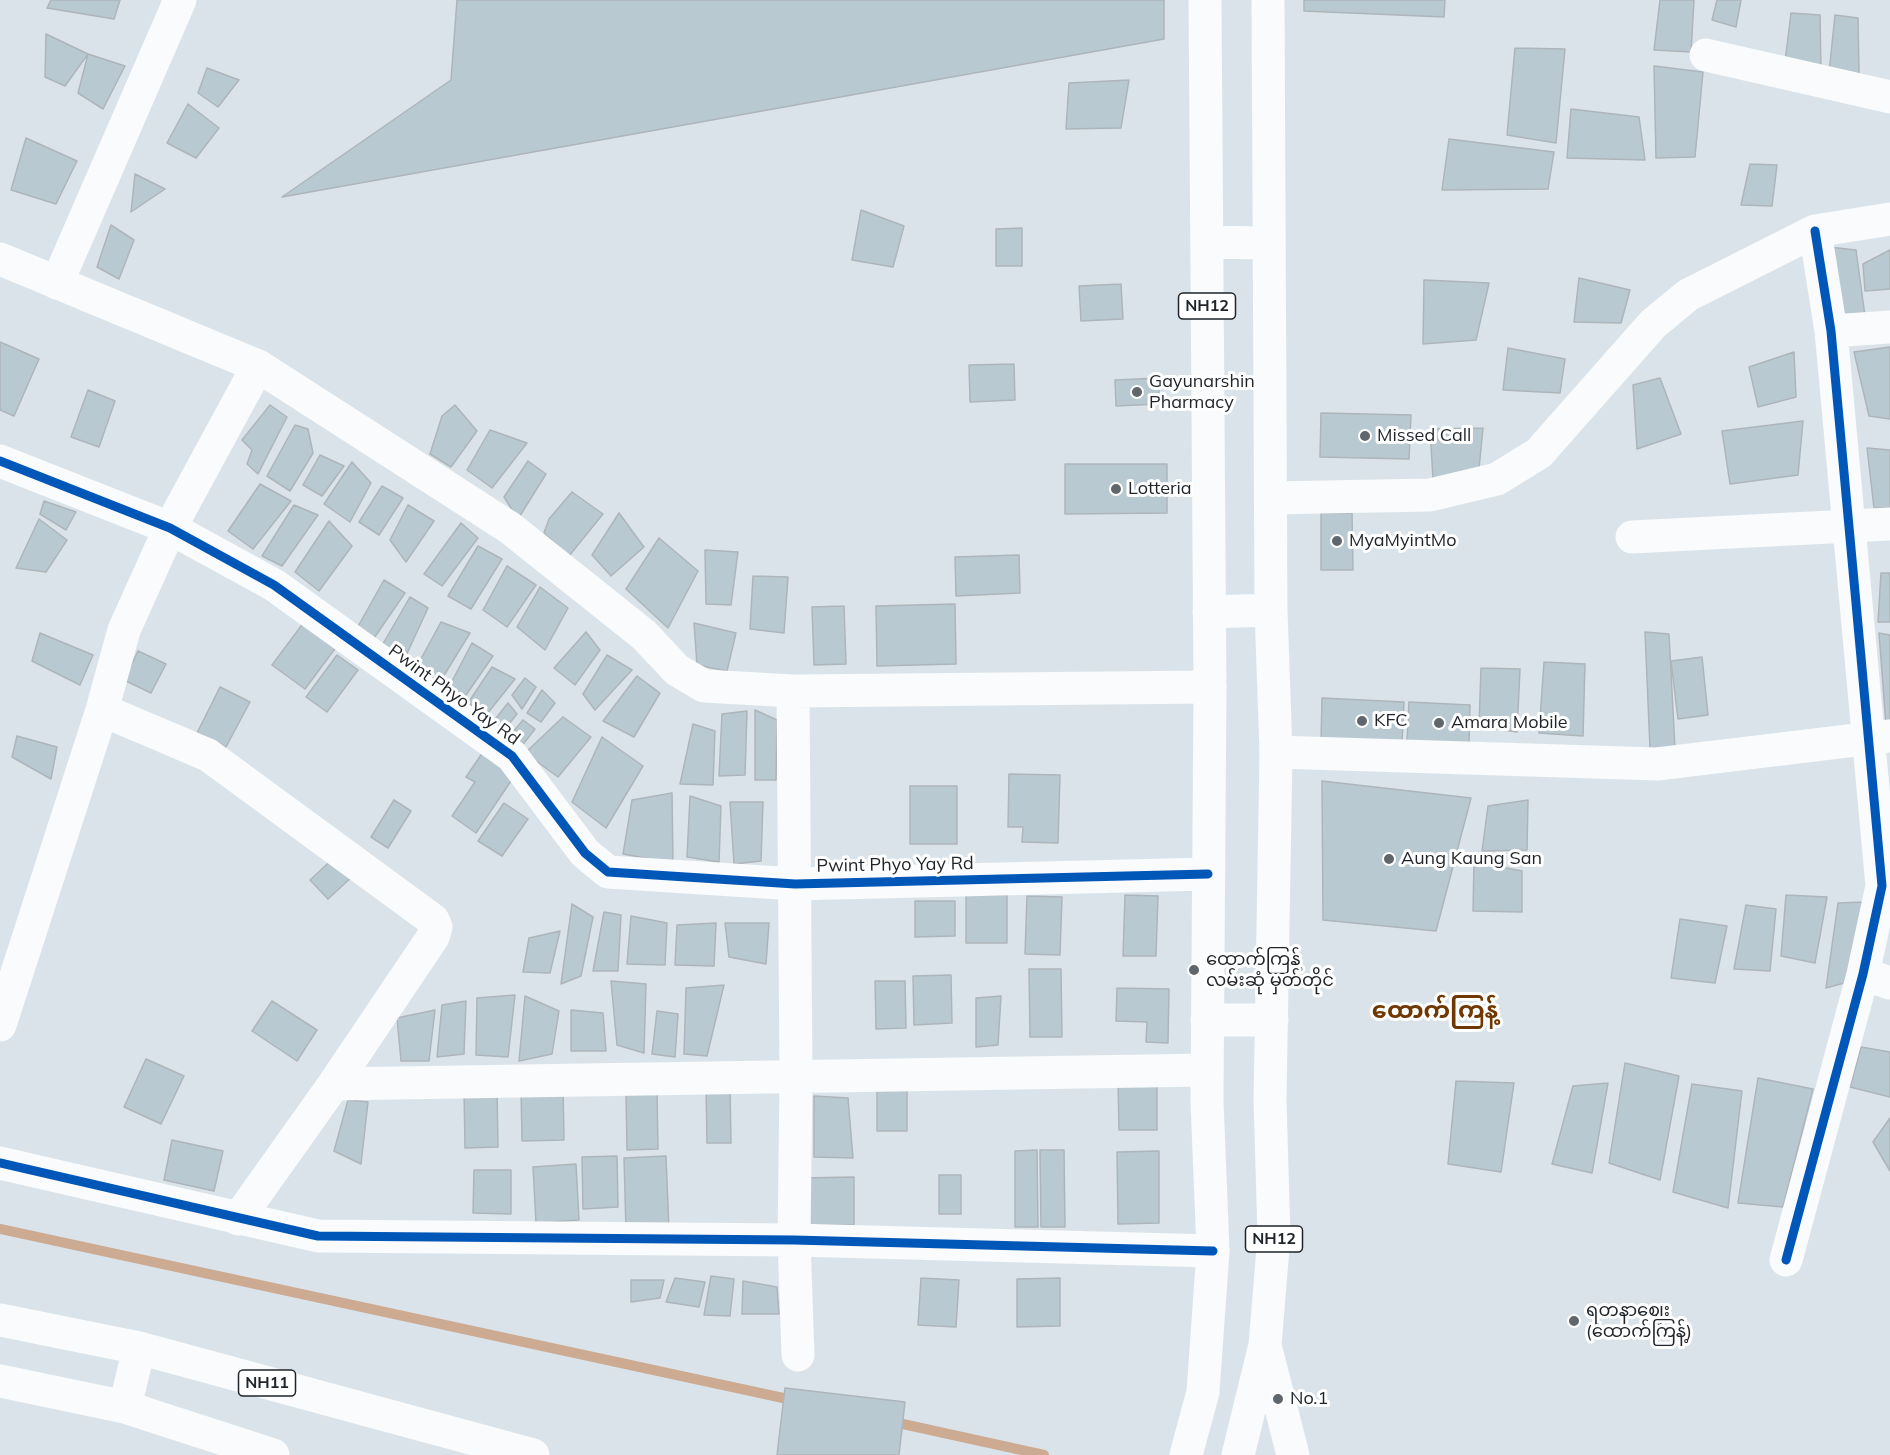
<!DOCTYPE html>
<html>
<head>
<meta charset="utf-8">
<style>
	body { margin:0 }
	canvas { display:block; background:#d9e3e9 }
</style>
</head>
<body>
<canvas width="1890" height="1455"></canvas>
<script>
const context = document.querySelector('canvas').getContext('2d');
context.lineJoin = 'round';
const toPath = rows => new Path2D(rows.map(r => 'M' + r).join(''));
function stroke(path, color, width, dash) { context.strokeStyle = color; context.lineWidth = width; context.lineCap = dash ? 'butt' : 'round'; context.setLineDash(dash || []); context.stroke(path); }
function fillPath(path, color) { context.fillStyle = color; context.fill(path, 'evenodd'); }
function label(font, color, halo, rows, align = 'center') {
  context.font = font + ' Mulish,"Noto Sans Myanmar",sans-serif'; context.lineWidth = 6; context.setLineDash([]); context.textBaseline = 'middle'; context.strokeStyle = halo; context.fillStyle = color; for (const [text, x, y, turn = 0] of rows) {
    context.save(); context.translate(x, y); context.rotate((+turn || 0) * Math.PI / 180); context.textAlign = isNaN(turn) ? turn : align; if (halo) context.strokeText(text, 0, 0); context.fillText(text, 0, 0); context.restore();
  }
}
const stream = toPath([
	[0,1229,797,1401],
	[889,1421,1044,1455]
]);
const building = toPath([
	[51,0,120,0,114,19,47,8,51,0],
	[457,0,1164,0,1164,39,282,197,451,80,457,0],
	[1304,0,1445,0,1444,17,1304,11,1304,0],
	[1660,0,1694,0,1691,52,1654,50,1660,0],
	[1717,0,1741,0,1736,27,1712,20,1717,0],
	[1791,13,1820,15,1821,69,1785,62,1791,13],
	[1835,15,1858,18,1859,74,1829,73,1835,15],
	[46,34,88,54,65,86,45,77,46,34],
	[1515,48,1565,49,1556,143,1507,135,1515,48],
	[88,54,125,66,103,109,78,93,88,54],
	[1654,66,1703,72,1695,157,1656,158,1654,66],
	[207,68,239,80,218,107,198,93,207,68],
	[1129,80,1121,128,1066,129,1069,83,1129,80],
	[188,104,219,128,196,158,167,143,188,104],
	[1571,109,1639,117,1645,160,1567,158,1571,109],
	[26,138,77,161,56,204,11,190,26,138],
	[1449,139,1554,152,1548,189,1442,190,1449,139],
	[1750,164,1777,165,1772,206,1741,205,1750,164],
	[135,174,165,189,131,212,135,174],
	[861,210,904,226,893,267,852,260,861,210],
	[111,225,134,240,119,279,97,267,111,225],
	[1022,228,1022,266,996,266,996,229,1022,228],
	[1829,247,1856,250,1865,316,1840,316,1829,247],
	[1890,250,1890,289,1865,291,1863,264,1890,250],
	[1579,278,1630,290,1621,323,1574,322,1579,278],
	[1424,280,1489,283,1476,340,1423,344,1424,280],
	[1121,284,1123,319,1081,321,1079,286,1121,284],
	[0,342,39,359,14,416,0,410,0,342],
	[1890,347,1890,419,1869,416,1854,352,1890,347],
	[1508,348,1565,359,1560,393,1503,390,1508,348],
	[1794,352,1796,397,1758,407,1749,367,1794,352],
	[1014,364,1015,400,970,402,969,365,1014,364],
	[1159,378,1159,404,1116,406,1115,380,1159,378],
	[1660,378,1681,434,1637,449,1633,385,1660,378],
	[88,390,115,401,99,447,71,437,88,390],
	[270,405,287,417,258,474,247,464,252,450,242,440,270,405],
	[455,405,477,431,451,467,430,454,442,416,455,405],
	[1321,413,1411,415,1409,459,1320,457,1321,413],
	[1803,421,1798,475,1730,484,1722,431,1803,421],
	[295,425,308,429,313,453,290,491,267,476,295,425],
	[1483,428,1478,479,1433,479,1430,429,1483,428],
	[490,430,527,443,492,488,467,470,490,430],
	[1867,448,1890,450,1890,508,1874,508,1867,448],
	[320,455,344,466,322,496,303,485,320,455],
	[528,461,546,474,518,519,504,497,528,461],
	[352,462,371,483,350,522,324,504,352,462],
	[1065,464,1167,464,1167,513,1065,514,1065,464],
	[260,484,291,501,253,549,228,531,260,484],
	[382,486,403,498,379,535,359,522,382,486],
	[572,492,603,514,569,556,544,533,549,519,572,492],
	[44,501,76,512,66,530,40,514,44,501],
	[294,505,318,515,282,566,262,556,294,505],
	[408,505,434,521,406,562,390,540,408,505],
	[619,513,644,547,611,576,592,555,619,513],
	[1321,513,1352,513,1353,570,1321,570,1321,513],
	[39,519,67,540,46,572,16,568,39,519],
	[329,521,352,546,319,591,295,572,329,521],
	[461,523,478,538,442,586,424,574,461,523],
	[659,538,698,571,668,628,626,589,659,538],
	[478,546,502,559,471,609,448,596,478,546],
	[705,550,738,552,731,605,706,604,705,550],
	[1019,555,1020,593,956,596,955,557,1019,555],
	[507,566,536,585,507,627,483,610,507,566],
	[1881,573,1890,573,1890,622,1878,622,1881,573],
	[753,576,788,577,784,633,750,629,753,576],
	[384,580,405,593,372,641,356,630,384,580],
	[540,587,568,608,545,650,517,627,540,587],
	[410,597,428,608,404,660,380,649,410,597],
	[955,604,956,664,877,666,876,606,955,604],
	[844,606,846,664,814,665,812,607,844,606],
	[310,614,343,638,305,689,272,665,310,614],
	[441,622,470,633,440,682,416,668,441,622],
	[694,623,736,633,727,671,697,665,694,623],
	[586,632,600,650,575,685,554,668,586,632],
	[1645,632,1669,634,1675,749,1650,749,1645,632],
	[40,633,93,655,80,685,32,661,40,633],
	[1879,633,1890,635,1890,724,1886,725,1879,633],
	[472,643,493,656,464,698,450,685,472,643],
	[138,651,166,664,151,693,124,680,138,651],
	[337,655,358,670,327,712,306,697,337,655],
	[607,655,632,670,595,710,583,694,607,655],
	[1702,657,1708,715,1678,719,1671,661,1702,657],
	[1544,662,1585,664,1583,736,1539,733,1544,662],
	[492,667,515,679,487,714,468,703,492,667],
	[1481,668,1520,669,1517,732,1479,726,1481,668],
	[637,676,660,693,634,737,603,721,637,676],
	[525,678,536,687,522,709,512,695,525,678],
	[220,687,250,702,226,747,197,733,220,687],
	[542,690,555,703,541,722,527,713,542,690],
	[1322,698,1404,702,1402,743,1321,740,1322,698],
	[1409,702,1470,705,1469,744,1407,741,1409,702],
	[508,703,517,714,504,730,493,722,508,703],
	[755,710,777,720,776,780,755,780,755,710],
	[747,711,745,775,719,776,722,714,747,711],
	[563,717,591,737,558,777,525,753,563,717],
	[523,720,535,729,521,747,507,739,523,720],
	[693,724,715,731,713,785,680,784,693,724],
	[17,736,57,747,51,779,12,757,17,736],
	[602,737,643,766,606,828,572,802,602,737],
	[483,752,515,775,476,833,452,816,475,782,466,777,483,752],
	[1009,774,1060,775,1058,843,1022,842,1023,827,1008,827,1009,774],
	[1322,781,1471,798,1436,931,1323,920,1322,781],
	[910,786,957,786,957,844,910,844,910,786],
	[672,793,673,863,623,854,632,800,672,793],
	[690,796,721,806,719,862,687,857,690,796],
	[394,800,411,811,388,848,371,837,394,800],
	[1528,800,1527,850,1482,851,1488,806,1528,800],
	[730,802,763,802,761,861,734,864,730,802],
	[504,803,528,819,502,856,478,841,504,803],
	[337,855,355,874,328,899,310,880,337,855],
	[1474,862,1522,871,1522,912,1473,911,1474,862],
	[966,895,1007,895,1007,943,966,943,966,895],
	[1125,895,1158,896,1156,956,1123,956,1125,895],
	[1786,895,1827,897,1815,963,1781,956,1786,895],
	[1027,896,1062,897,1060,955,1025,954,1027,896],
	[915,901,955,901,955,936,915,937,915,901],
	[1865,902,1844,983,1826,988,1838,903,1865,902],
	[572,904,593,917,581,976,561,984,572,904],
	[1746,905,1776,909,1770,971,1734,969,1746,905],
	[604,912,621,915,618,971,593,971,604,912],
	[631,916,667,923,665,965,627,964,631,916],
	[1680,919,1727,926,1715,983,1671,978,1680,919],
	[716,923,714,966,675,965,677,925,716,923],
	[725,923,769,923,766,964,729,957,725,923],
	[560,931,550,973,523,972,529,938,560,931],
	[1029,969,1061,969,1062,1037,1030,1037,1029,969],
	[951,975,952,1023,914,1025,913,976,951,975],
	[611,981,646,984,644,1053,617,1045,611,981],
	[875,981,905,981,906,1028,876,1029,875,981],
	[724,985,707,1056,684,1054,686,988,724,985],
	[1117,988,1169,989,1168,1043,1146,1042,1147,1022,1116,1021,1117,988],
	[515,995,508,1057,476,1055,477,998,515,995],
	[525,996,559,1011,552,1054,519,1061,525,996],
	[1001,996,998,1045,976,1047,976,998,1001,996],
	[272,1001,317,1030,297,1061,252,1031,272,1001],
	[466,1001,464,1054,437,1057,442,1005,466,1001],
	[435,1010,429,1061,401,1061,397,1018,435,1010],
	[571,1010,603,1013,606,1051,571,1051,571,1010],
	[657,1011,678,1014,675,1057,652,1054,657,1011],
	[1861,1047,1890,1052,1890,1097,1850,1087,1861,1047],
	[146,1059,184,1076,161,1124,124,1107,146,1059],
	[1625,1063,1679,1076,1660,1180,1609,1163,1625,1063],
	[1758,1078,1813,1089,1783,1207,1738,1203,1758,1078],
	[1157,1079,1157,1130,1119,1130,1118,1080,1157,1079],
	[877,1080,907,1081,907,1131,877,1131,877,1080],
	[1456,1081,1514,1083,1501,1172,1448,1164,1456,1081],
	[1608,1083,1592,1173,1552,1164,1573,1086,1608,1083],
	[1692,1084,1742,1091,1728,1208,1673,1192,1692,1084],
	[706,1086,730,1086,731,1143,707,1143,706,1086],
	[563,1087,564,1140,522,1141,521,1088,563,1087],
	[497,1088,498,1147,465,1148,464,1089,497,1088],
	[657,1092,658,1149,627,1150,626,1093,657,1092],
	[814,1096,848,1098,853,1158,814,1157,814,1096],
	[348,1100,368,1102,361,1164,334,1151,348,1100],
	[1890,1118,1890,1171,1873,1142,1890,1118],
	[172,1140,223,1151,214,1191,164,1180,172,1140],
	[1037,1150,1038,1227,1015,1227,1015,1151,1037,1150],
	[1040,1150,1064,1150,1065,1227,1041,1227,1040,1150],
	[1159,1151,1159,1223,1118,1224,1117,1152,1159,1151],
	[617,1156,618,1207,583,1209,582,1157,617,1156],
	[666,1156,669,1230,626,1231,624,1158,666,1156],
	[576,1164,579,1220,536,1223,533,1167,576,1164],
	[474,1170,511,1170,511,1214,473,1213,474,1170],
	[939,1175,961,1175,961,1214,939,1214,939,1175],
	[854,1177,854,1225,802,1225,801,1178,854,1177],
	[711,1276,734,1279,730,1316,704,1315,711,1276],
	[675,1278,705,1282,699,1307,666,1302,675,1278],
	[921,1278,959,1280,956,1327,918,1325,921,1278],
	[1060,1278,1060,1326,1017,1327,1017,1279,1060,1278],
	[631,1280,664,1280,660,1298,631,1302,631,1280],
	[743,1281,777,1287,779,1314,742,1314,743,1281],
	[785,1388,905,1402,899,1455,777,1455,785,1388]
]);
const minor = toPath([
	[1706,55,1890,97],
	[0,259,258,366,510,528,644,635,677,670,704,686,793,691,1210,687],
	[57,283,180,0],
	[1831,331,1890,327],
	[0,461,170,528,274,585,512,756,585,853,608,872,795,884,1208,874],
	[1271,498,1430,495,1497,479,1539,453,1653,324,1688,295,1815,231,1890,219],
	[1632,537,1890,524],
	[793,691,796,1077,794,1240,798,1355],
	[102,710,208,755,433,920,436,927,433,937,334,1084,238,1219],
	[1276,752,1657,764,1890,736],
	[1863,974,1890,983],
	[0,1025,102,710,124,630,170,528,258,366],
	[334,1084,1207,1070],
	[0,1163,318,1236,794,1240,1213,1251],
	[1786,1260,1863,974,1882,886,1831,331,1815,231]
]);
const major = toPath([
	[125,1407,139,1348]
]);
const highway = toPath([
	[1207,242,1269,243],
	[1209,612,1271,610],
	[1207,1020,1272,1020],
	[0,1320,139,1348,533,1455],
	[1266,1349,1293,1455],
	[0,1381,125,1407,273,1455],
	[1186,1455,1203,1392,1213,1251,1207,1101,1210,687,1205,0],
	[1238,1455,1265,1345,1274,1236,1270,1100,1276,752,1271,610,1268,0]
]);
const cycleway = toPath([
	[0,461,170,528,274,585,512,756,585,853,608,872,795,884,1208,874],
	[0,1163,318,1236,794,1240,1213,1251],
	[1786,1260,1863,974,1882,886,1831,331,1815,231]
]);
const markers = [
	[1137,392,6,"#5f676c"],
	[1365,436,6,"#5f676c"],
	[1116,489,6,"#5f676c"],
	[1337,541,6,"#5f676c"],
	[1362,721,6,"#5f676c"],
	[1439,723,6,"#5f676c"],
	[1389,859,6,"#5f676c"],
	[1194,970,6,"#5f676c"],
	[1574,1321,6,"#5f676c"],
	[1278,1399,6,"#5f676c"]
];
const shields = [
	[1207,306,57],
	[1274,1239,57],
	[267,1383,57]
];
const shieldNames = [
	["NH12",1207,306],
	["NH12",1274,1239],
	["NH11",267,1383]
];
const poiNames = [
	["Gayunarshin",1149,382],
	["Pharmacy",1149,403],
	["Missed Call",1377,436],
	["Lotteria",1128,489],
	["MyaMyintMo",1349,541],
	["KFC",1374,721],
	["Amara Mobile",1451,723],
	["Aung Kaung San",1401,859],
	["ထောက်ကြန့်",1206,960],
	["လမ်းဆုံ မှတ်တိုင်",1206,981],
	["ရတနာဈေး",1586,1311],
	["(ထောက်ကြန့်)",1586,1332],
	["No.1",1290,1399]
];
const streetNames = [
	["Pwint Phyo Yay Rd",454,695,36],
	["Pwint Phyo Yay Rd",895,865,-1]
];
const districtNames = [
	["ထောက်ကြန့်",1435,1011]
];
stroke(stream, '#cdab92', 10);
fillPath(building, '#b8c9d2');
stroke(building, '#aeb5ba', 1.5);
stroke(minor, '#f9fbfc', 33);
stroke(major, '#f9fbfc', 33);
stroke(highway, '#f9fbfc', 33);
stroke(cycleway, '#0057b8', 9);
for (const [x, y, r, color] of markers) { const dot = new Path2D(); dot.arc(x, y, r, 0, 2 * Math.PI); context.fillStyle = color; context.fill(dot); stroke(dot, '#fff', 2); }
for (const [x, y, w] of shields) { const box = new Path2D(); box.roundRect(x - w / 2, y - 13, w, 26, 4.5); context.fillStyle = '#fff'; context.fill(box); stroke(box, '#1e2429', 1.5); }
label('bold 16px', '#1e2429', null, shieldNames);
label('18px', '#1e2429', '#fff', poiNames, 'left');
label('18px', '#1e2429', '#fff', streetNames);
label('bold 24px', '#703800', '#fff', districtNames);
</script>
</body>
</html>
